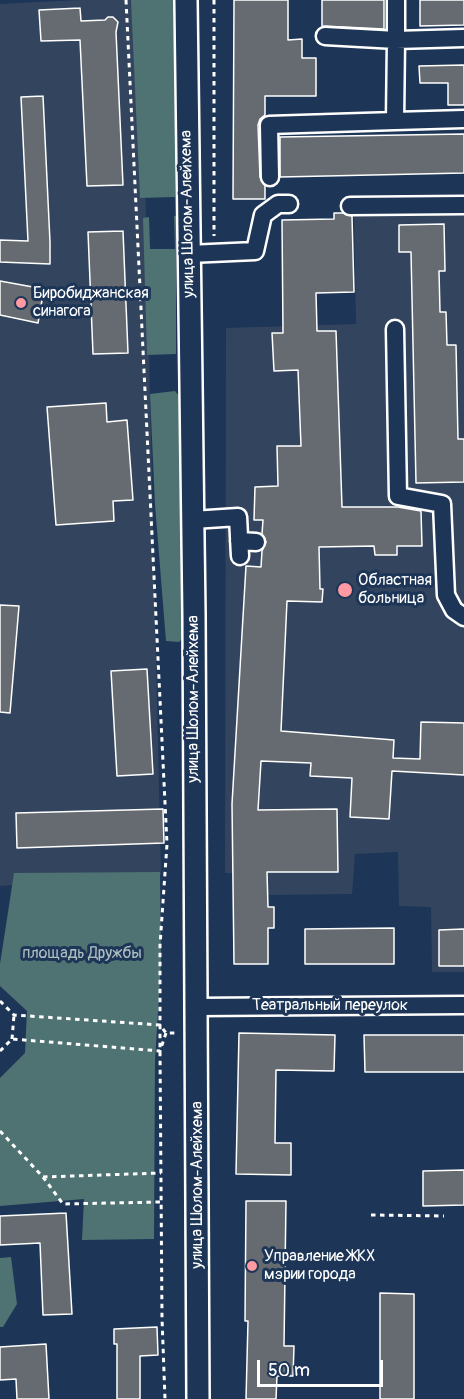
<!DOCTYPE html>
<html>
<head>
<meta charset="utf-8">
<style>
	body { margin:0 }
	#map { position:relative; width:464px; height:1399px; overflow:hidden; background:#1d3557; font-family:Pangolin,sans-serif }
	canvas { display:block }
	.scale { position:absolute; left:257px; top:1360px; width:126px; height:27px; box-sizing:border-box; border:3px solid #fff; border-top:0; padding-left:8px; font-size:18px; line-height:21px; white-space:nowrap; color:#fff; -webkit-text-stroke:4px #1d3557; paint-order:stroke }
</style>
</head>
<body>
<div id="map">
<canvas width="464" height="1399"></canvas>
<div class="scale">50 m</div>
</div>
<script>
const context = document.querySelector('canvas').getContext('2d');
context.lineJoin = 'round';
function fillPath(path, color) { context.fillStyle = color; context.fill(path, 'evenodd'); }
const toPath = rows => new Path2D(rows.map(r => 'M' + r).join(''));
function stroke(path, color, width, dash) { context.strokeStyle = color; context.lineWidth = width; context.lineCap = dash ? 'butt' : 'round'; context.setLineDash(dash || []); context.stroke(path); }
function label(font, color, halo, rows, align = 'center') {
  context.font = font + ' Pangolin,sans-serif'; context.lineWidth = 6; context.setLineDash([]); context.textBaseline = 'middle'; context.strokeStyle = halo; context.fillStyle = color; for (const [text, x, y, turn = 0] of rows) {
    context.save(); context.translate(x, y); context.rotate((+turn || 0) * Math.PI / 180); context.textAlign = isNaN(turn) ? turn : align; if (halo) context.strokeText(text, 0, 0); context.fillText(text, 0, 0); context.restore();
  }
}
const built = toPath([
	[79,0,141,0,161,875,0,886,0,4],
	[464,210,464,972,432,972,431,907,399,906,398,852,355,854,352,894,268,895,268,873,225,873,226,328,356,324,354,211]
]);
const green = toPath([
	[131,0,176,0,175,197,140,198],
	[174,216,176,216,176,354,147,355,143,218,149,217,150,249,175,249],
	[175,391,180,397,183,638,179,642,166,641,155,505,150,394],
	[160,872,161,962,155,1061,154,1239,82,1240,84,1199,0,1206,0,1078,25,1053,27,1011,0,986,0,964,14,873],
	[11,1257,17,1304,3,1327,0,1327,0,1258]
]);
const building = toPath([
	[234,0,288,0,288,40,302,39,302,58,316,58,316,96,265,96,265,115,260,119,258,125,260,177,265,186,265,199,233,199,234,0],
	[322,0,384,0,384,29,322,26,322,0],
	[420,0,464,0,464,25,420,26,420,0],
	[80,8,81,21,105,20,108,17,113,17,118,22,116,32,123,185,87,186,80,40,41,41,39,10,80,8],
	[464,65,464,105,448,105,448,83,420,83,419,66,464,65],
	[43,96,50,242,50,264,0,262,0,240,28,241,21,97,43,96],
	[464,134,464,173,280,177,280,137,464,134],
	[334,213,343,213,352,216,354,292,316,293,317,331,336,331,342,507,398,507,421,511,422,546,397,546,397,555,375,555,374,546,319,547,320,589,323,589,322,602,287,601,281,731,394,740,393,758,420,759,421,722,464,723,464,775,392,771,389,819,350,817,352,778,310,776,311,763,261,761,258,810,337,809,338,872,267,872,268,907,274,907,274,928,268,928,268,964,234,964,232,804,246,566,261,567,262,551,266,542,262,534,263,520,254,520,255,487,278,486,277,446,301,446,298,370,274,371,272,333,283,333,282,220,334,219,334,213],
	[444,224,445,271,439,271,440,312,446,312,447,345,456,345,458,439,464,439,464,482,416,483,411,252,399,252,399,225,444,224],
	[123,231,128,353,93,354,88,232,123,231],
	[0,281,44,289,38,323,0,315,0,281],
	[106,403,107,422,127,420,133,500,113,501,114,521,56,525,47,407,106,403],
	[0,605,19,606,10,713,0,712,0,605],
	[147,669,153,774,117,776,111,671,147,669],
	[163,809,164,843,17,848,16,813,163,809],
	[394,928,394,964,305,964,305,929,394,928],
	[464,929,464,966,439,966,439,930,464,929],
	[239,1033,335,1035,334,1071,276,1070,275,1143,291,1143,291,1175,236,1174,239,1033],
	[364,1035,464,1035,464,1072,365,1072,364,1035],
	[464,1170,464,1205,423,1206,423,1171,464,1170],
	[246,1201,286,1201,284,1346,294,1346,293,1376,277,1376,276,1399,246,1399,248,1321,245,1321,246,1201],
	[66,1213,72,1314,43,1315,40,1243,0,1245,0,1216,66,1213],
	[380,1293,414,1294,414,1399,380,1399,380,1293],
	[157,1327,158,1355,140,1356,140,1399,117,1399,117,1344,114,1344,114,1329,157,1327],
	[46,1344,49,1399,17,1399,16,1379,0,1380,0,1347,46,1344]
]);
const path = toPath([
	[126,0,167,844,160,945,160,1051,162,1318,165,1399],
	[214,0,214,236],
	[0,1001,14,1015,160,1025,166,1033,175,1033],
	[12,1039,14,1015],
	[0,1051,12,1039,160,1051,166,1033],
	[0,1131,43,1177,63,1204,161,1202],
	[43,1177,161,1173],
	[371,1215,444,1216]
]);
const minor = toPath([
	[396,0,396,40,464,38],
	[395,121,464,119],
	[270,177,269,125,395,121,396,40,325,36],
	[350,206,464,205],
	[189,254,255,251,263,215,278,204,289,204],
	[395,329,398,496,442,504,446,595,454,610,464,617],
	[193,520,238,517,240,556],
	[239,541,256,542],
	[196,1007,464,1005]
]);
const major = toPath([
	[186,0,194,614,198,1399]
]);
const markers = [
	[21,303,6,"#ff9aa2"],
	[345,590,8,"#ff9aa2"],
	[252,1266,6,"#ff9aa2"]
];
const streetNames = [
	["улица Шолом-Алейхема",188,214,-91],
	["улица Шолом-Алейхема",194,699,-90],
	["Театральный переулок",330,1006],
	["улица Шолом-Алейхема",198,1185,-90]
];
const poiNames = [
	["Биробиджанская",33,294],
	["синагога",33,312],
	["Областная",358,581],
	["больница",358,599],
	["Управление ЖКХ",264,1257],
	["мэрии города",264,1275]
];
const parkNames = [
	["площадь Дружбы",82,954]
];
fillPath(built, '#33455e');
fillPath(green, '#4f7273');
fillPath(building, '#656b70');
stroke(building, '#fff', 1.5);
stroke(minor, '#fff', 21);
stroke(major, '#fff', 26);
stroke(path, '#fff', 3, [4.5, 4.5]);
stroke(minor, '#1d3557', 16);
stroke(major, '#1d3557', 21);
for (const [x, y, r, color] of markers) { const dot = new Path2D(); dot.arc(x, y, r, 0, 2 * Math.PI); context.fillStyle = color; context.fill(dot); stroke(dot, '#1d3557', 2); }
label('16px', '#fff', '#1d3557', streetNames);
label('16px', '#fff', '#1d3557', poiNames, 'left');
label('16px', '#b0c0c0', '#1d3557', parkNames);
</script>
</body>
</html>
